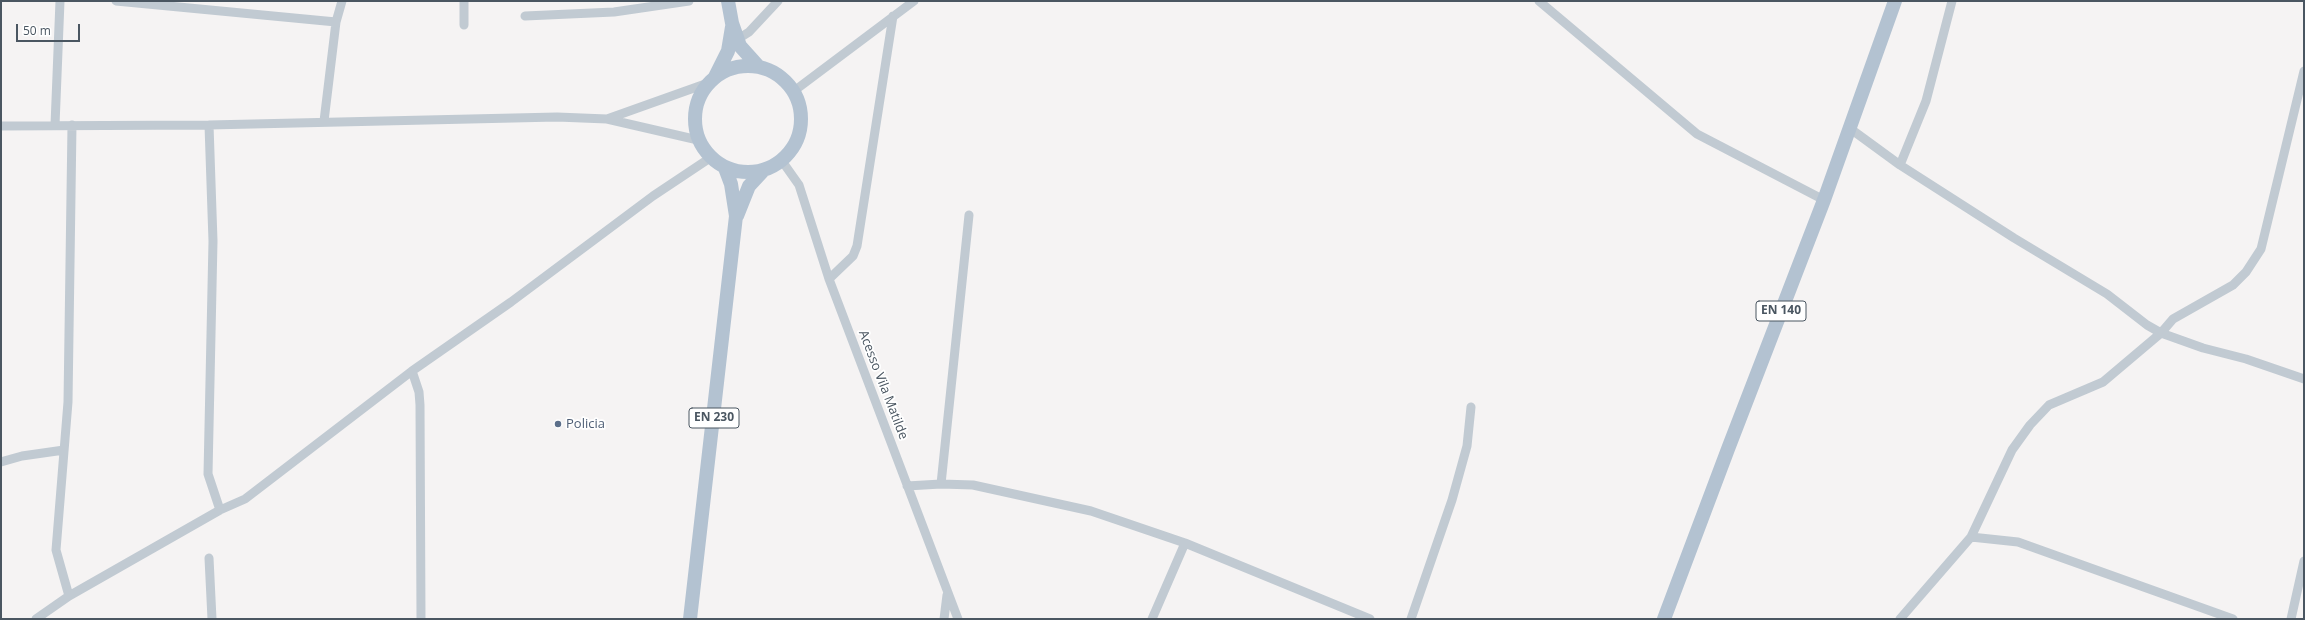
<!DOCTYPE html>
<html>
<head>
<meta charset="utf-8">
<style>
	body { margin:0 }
	#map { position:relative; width:2305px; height:620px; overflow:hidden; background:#f5f3f3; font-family:"Open Sans",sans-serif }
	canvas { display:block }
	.frame { position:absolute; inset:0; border:2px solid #4a5661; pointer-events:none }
	.scale { position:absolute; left:16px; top:24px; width:64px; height:18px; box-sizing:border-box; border:2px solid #4a5661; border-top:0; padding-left:5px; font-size:12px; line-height:14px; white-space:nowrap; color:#4a5661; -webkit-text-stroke:3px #fff; paint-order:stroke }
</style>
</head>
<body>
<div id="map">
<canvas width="2305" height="620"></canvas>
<div class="frame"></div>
<div class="scale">50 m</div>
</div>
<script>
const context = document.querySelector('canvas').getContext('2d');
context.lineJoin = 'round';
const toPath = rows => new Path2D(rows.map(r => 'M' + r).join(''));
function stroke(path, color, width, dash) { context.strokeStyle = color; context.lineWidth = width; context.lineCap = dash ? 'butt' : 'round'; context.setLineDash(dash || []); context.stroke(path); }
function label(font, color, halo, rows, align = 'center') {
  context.font = font + ' "Open Sans",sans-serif'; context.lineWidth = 3.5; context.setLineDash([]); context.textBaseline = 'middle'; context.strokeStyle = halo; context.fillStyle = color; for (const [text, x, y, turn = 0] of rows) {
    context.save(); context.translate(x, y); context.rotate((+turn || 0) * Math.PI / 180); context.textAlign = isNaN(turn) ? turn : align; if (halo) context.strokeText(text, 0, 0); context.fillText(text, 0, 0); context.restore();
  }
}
const street = toPath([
	[116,1,336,22],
	[464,1,464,25],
	[1539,1,1697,134,1824,200],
	[525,16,614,12,689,1],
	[738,39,749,32,778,1],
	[794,91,914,1],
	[607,119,708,83],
	[324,121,336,22,342,1],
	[55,125,60,1],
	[209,125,213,241,208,474,220,510],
	[1,126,209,125,557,117,607,119,698,140],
	[1848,127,1900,165,2014,238,2107,294,2147,325,2161,333,2203,348,2246,359,2304,379],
	[782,161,799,185,829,279,958,619],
	[1900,165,1926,101,1952,1],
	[829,279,853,256,857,246,893,16],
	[412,371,419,392,420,405,421,619],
	[1,462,22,456,64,450],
	[941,484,969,215],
	[907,486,941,484,973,485,1091,511,1185,543,1370,619],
	[1971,537,2018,542,2233,619],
	[209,558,212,619],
	[69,596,56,550,68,402,72,125],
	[36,619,69,596,220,510,245,499,412,371,511,302,653,196,710,158],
	[944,619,947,595],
	[1152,619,1185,543],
	[1411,619,1452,500,1467,446,1471,407],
	[1900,619,1971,537,2012,450,2030,425,2049,405,2103,382,2161,333,2173,319,2233,285,2246,272,2261,249,2304,71],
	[2291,619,2304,561]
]);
const primary = toPath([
	[728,1,732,23,740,46,758,66],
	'695 119a53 53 0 1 1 106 0a53 53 0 1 1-106 0Z',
	[715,77,728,51,732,27],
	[737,216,749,186,762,172],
	[690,619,736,216,731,184,725,168],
	[1664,619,1728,449,1824,200,1895,1]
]);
const markers = [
	[558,424,4,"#5c6f8a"]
];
const shields = [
	[1781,311,50],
	[714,418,50]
];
const shieldNames = [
	["EN 140",1781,311],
	["EN 230",714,418]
];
const streetNames = [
	["Acesso Vila Matilde",883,385,69]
];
const serviceNames = [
	["Policia",566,424]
];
stroke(street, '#c1cad2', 9);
stroke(primary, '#b3c2d1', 14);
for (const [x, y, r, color] of markers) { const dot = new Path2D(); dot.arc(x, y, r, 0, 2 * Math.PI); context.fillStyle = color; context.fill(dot); stroke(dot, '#fff', 1.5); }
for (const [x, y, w] of shields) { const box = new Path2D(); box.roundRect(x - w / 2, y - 10, w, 20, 3); context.fillStyle = '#fff'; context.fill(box); stroke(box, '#4a5661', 1); }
label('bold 12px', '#4a5661', null, shieldNames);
label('13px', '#4a5661', '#fff', streetNames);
label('13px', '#4e5e75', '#fff', serviceNames, 'left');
</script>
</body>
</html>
